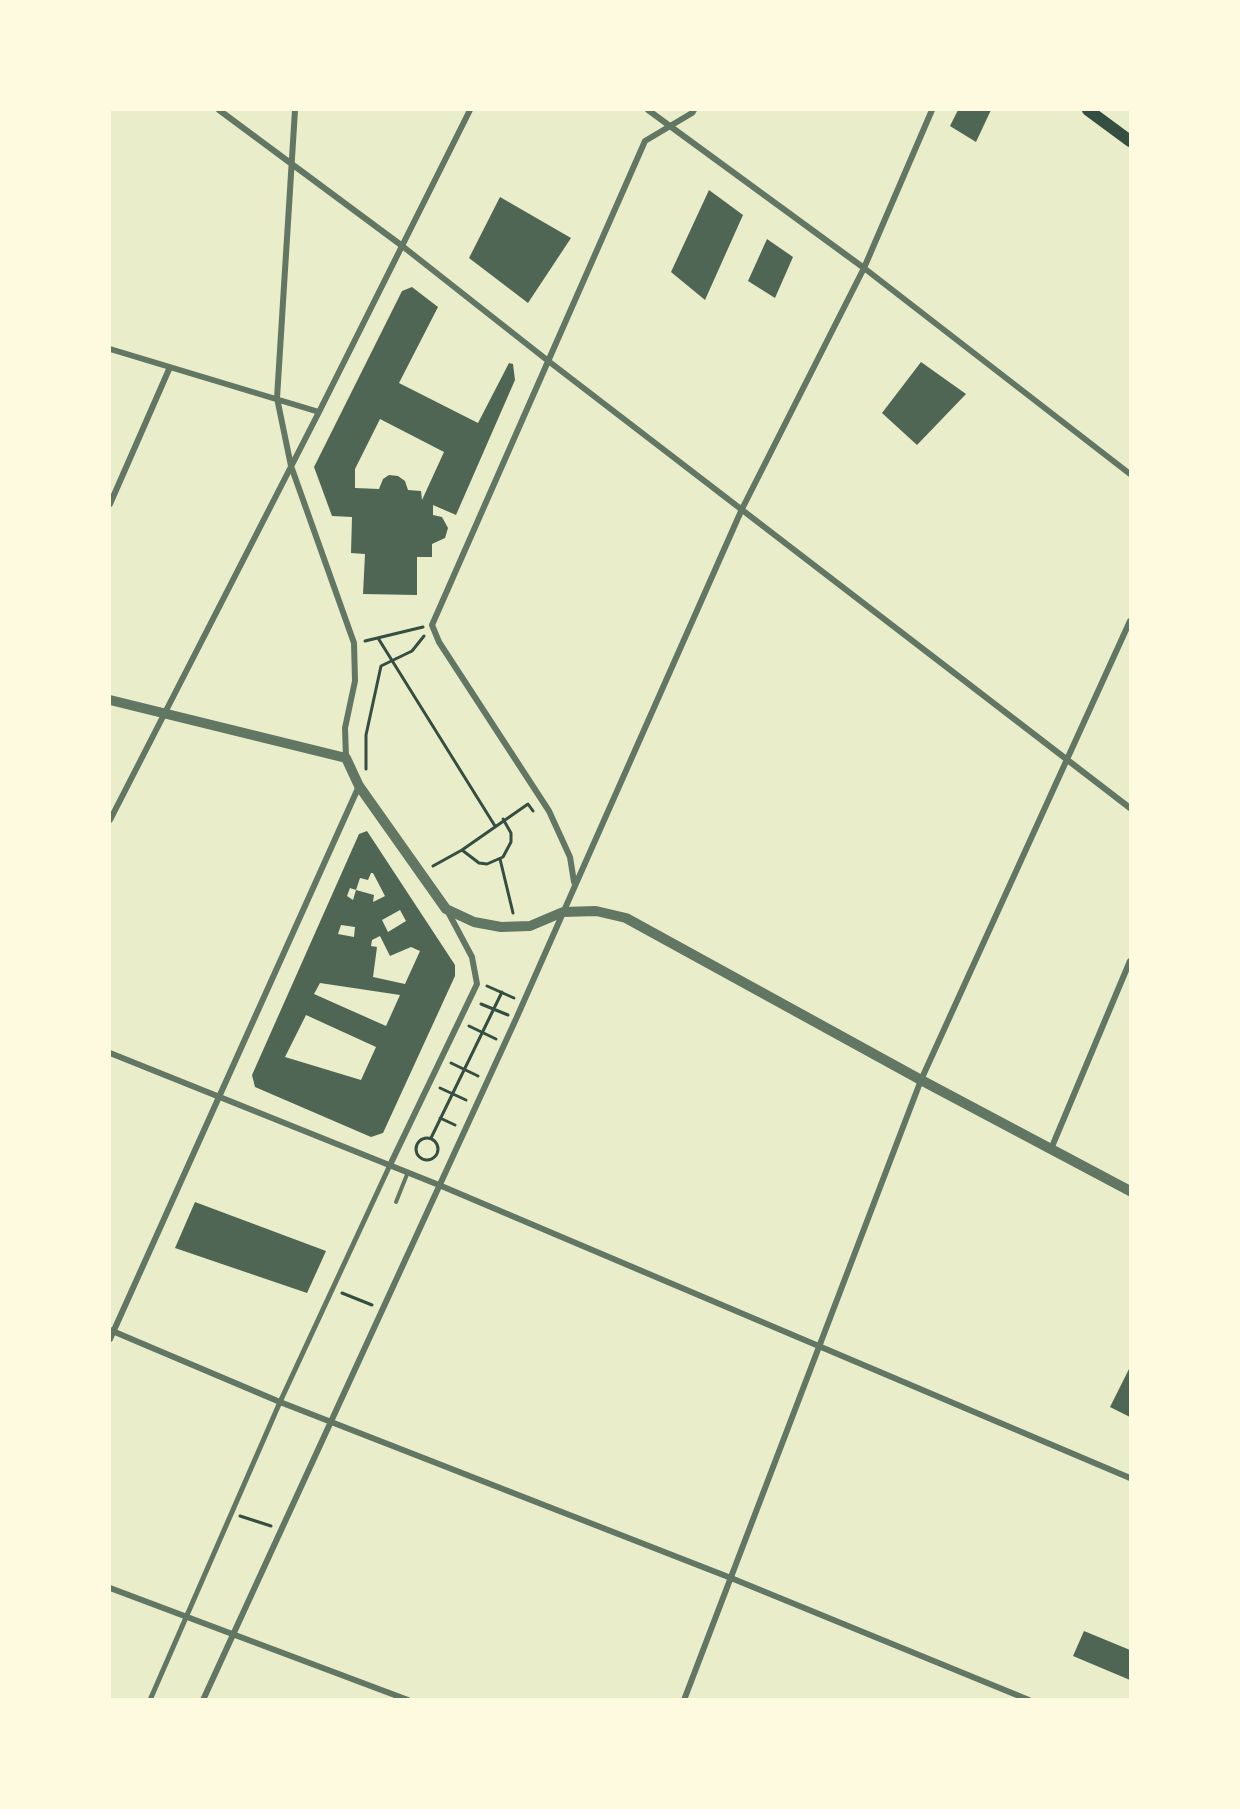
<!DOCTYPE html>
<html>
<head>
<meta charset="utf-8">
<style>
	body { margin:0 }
	#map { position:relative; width:1240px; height:1809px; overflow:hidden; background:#e9edc9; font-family:"Public Sans",sans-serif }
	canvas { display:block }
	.frame { position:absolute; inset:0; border:111px solid #fefae0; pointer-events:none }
</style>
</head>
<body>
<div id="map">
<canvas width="1240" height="1809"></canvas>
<div class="frame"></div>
</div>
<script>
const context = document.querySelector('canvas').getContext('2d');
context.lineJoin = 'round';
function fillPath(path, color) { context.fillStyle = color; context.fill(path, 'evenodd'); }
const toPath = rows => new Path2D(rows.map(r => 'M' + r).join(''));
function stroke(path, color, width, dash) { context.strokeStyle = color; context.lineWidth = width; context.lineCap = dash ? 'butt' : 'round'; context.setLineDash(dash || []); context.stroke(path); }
const building = toPath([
	[958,110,991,110,976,142,950,126],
	[709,190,743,215,705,300,671,272],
	[500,197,571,238,528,303,469,258],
	[767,239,793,257,775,298,748,281],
	[412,287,438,307,399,383,478,423,509,363,513,364,515,380,456,515,433,505,433,515,442,517,448,528,445,538,432,544,432,557,417,557,417,595,363,594,365,554,351,553,352,517,332,516,314,467,402,291],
	[380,419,444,452,422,500,421,491,408,490,405,481,398,476,389,475,383,479,379,489,355,488,355,469],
	[921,362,966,394,917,445,882,413],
	[367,831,455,965,455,976,383,1133,371,1137,255,1087,252,1075,359,834],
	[371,873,373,873,385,896,373,902,374,895,356,890,353,900,347,896,350,888,356,890,360,878,368,880],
	[400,910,406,921,388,932,382,920],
	[341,925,355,927,354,937,338,934],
	[380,936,390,956,411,947,420,951,405,984,373,977,377,947,371,946,372,940],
	[320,983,400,995,386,1026,314,994],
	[306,1015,376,1047,361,1080,285,1057],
	[195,1202,326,1251,307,1293,175,1248],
	[1130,1367,1130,1417,1110,1407],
	[1084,1631,1130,1650,1130,1680,1073,1656]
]);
const path = toPath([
	[378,638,495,826],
	[365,641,423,627],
	[366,769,366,735,381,666,412,651,424,636],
	[462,850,479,863,487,864,503,857,511,842,511,833,503,819],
	[500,859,513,913],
	[433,866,462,850,528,804,533,811],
	[487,986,514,998],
	[481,1004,508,1015],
	[469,1026,496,1039],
	[451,1063,478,1076],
	[440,1088,466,1100],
	[440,1118,455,1125],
	'416 1149a11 11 0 1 1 22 0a11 11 0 1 1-22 0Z',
	[431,1138,502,992],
	[342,1293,372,1305],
	[240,1516,271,1526]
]);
const service = toPath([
	[396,1202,408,1172]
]);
const pedestrian = toPath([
	[150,1700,280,1402,390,1165]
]);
const minor = toPath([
	[219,110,401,245,547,360,1130,808],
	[295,110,277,398,291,466,354,643,355,681,345,728,346,758],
	[648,110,864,268,1130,474],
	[110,349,319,412],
	[110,504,170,367],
	[110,820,319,412,470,110],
	[574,882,570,857,549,811,439,642,432,625,645,141,692,113,694,110],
	[110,1053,439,1185,1130,1478],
	[1051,1149,1130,961],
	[390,1165,477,984,472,957,447,910],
	[110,1330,280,1402,731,1578,1029,1700],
	[110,1339,359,786],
	[110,1588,408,1700],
	[203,1700,516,1019,742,509,864,268,932,110],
	[684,1700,921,1080,1130,621]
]);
const tertiary = toPath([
	[110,700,346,758,359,786,446,909,474,922,501,927,530,926,563,912,596,911,626,918,921,1080,1130,1191]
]);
const secondary = toPath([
	[1088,110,1130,141]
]);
fillPath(building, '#4f6655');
stroke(path, '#344e41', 3);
stroke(service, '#617663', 4);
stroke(pedestrian, '#617663', 5);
stroke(minor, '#617663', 6);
stroke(tertiary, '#617663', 10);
stroke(secondary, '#344e41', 12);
</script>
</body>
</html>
